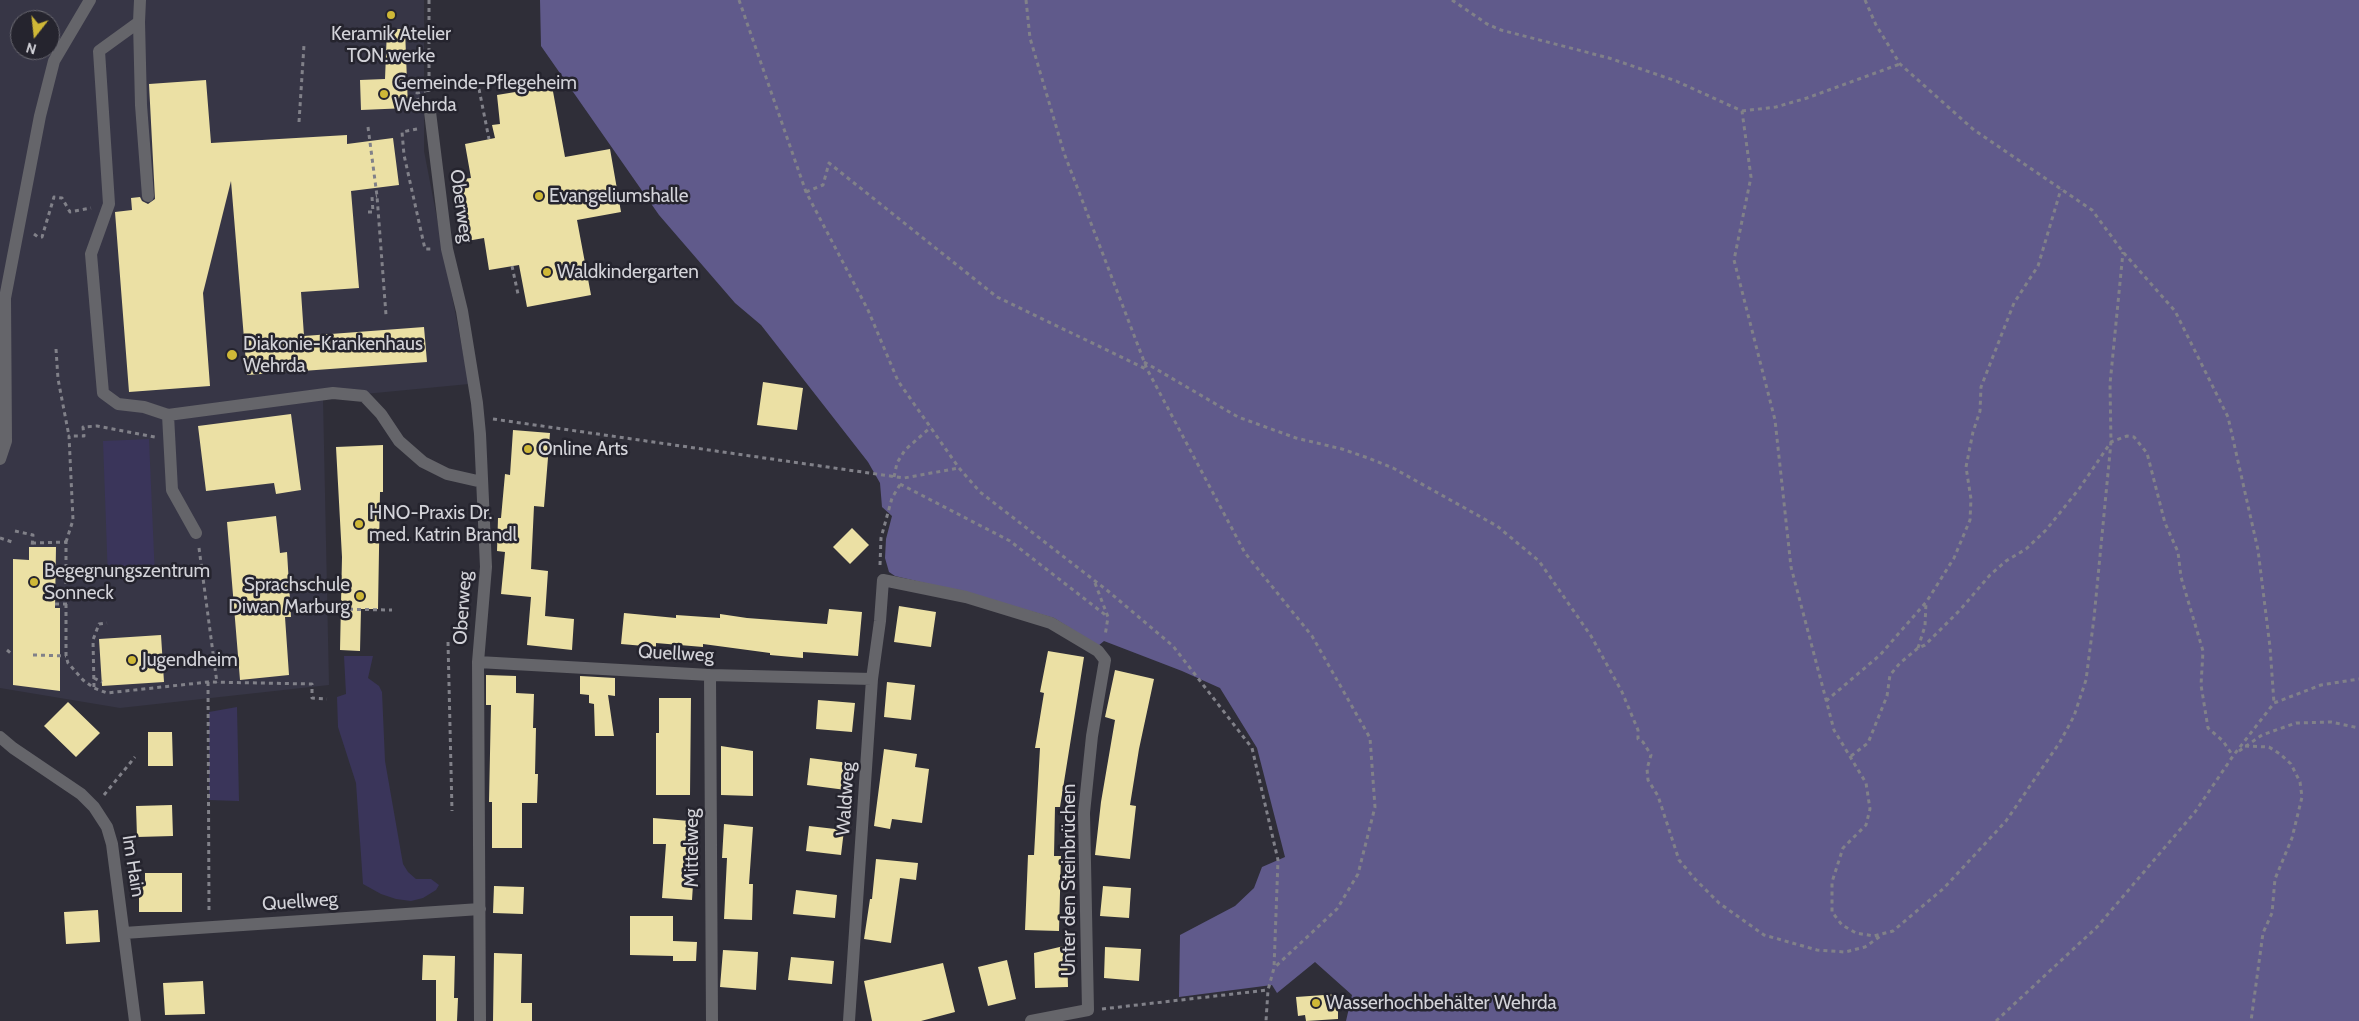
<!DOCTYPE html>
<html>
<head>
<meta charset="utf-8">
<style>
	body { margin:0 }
	#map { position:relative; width:2359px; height:1021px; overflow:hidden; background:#2f2e38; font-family:Cabin,sans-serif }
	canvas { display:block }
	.north { position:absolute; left:10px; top:10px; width:50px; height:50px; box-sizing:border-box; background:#25242e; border:1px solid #6b6a72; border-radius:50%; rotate:196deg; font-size:14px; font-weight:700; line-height:20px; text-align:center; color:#d3d3d9 }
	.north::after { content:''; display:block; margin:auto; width:18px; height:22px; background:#cfb837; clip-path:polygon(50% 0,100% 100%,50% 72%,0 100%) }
</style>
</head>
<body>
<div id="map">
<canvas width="2359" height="1021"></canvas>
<div class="north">N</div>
</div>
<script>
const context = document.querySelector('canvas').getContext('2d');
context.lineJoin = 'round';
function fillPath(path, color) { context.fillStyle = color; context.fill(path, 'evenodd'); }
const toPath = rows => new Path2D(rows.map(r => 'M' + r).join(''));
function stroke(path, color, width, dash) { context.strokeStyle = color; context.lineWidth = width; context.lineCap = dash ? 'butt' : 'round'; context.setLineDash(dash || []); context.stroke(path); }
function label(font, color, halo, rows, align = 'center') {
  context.font = font + ' Cabin,sans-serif'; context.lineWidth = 5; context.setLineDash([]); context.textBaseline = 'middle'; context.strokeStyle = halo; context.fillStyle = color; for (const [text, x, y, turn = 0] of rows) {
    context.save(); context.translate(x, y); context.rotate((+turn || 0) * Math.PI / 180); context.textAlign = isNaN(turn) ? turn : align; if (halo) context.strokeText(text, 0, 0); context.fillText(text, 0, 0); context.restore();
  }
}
const built = toPath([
	[0,0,424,0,424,151,469,384,323,398,329,685,120,708,0,688],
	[20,20,50,20,50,50,20,50]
]);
const green = toPath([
	[149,439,155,577,108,579,103,441],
	[344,656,373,656,368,678,379,686,382,692,385,761,403,864,408,872,416,879,431,879,439,885,436,890,423,898,411,901,396,899,381,894,363,884,356,783,338,727,337,697,346,694],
	[237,707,239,801,209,800,209,712]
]);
const forest = toPath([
	[540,0,2359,0,2359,1021,1346,1021,1352,995,1315,962,1277,993,1272,985,1179,997,1180,935,1235,906,1254,888,1262,867,1285,857,1257,748,1220,688,1182,671,1104,641,1098,646,1054,618,967,593,895,576,889,572,885,558,886,539,892,516,882,507,880,483,868,462,761,325,735,303,659,215,541,46]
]);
const building = toPath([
	[387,29,405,29,408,108,361,110,360,80,385,79],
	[206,80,211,143,347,135,347,144,393,138,399,185,351,191,359,288,301,292,304,336,424,327,427,362,247,375,231,181,203,293,210,386,129,392,115,212,132,210,131,198,140,197,142,201,148,204,155,199,149,84],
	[552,86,565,157,610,149,621,212,577,220,591,295,527,307,519,265,489,270,484,238,467,241,456,180,471,178,465,144,495,138,492,125,500,124,497,95],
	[763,382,803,388,797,430,757,425],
	[291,414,301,490,276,494,274,483,206,491,198,426],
	[513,430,550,433,544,507,534,506,531,569,548,571,545,616,574,619,572,650,527,645,531,597,501,594,505,552,497,551,498,518,501,518,505,474,510,475],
	[383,445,383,492,380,492,378,609,361,609,360,651,340,650,342,557,336,447],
	[276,516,280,553,287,552,291,617,285,617,289,675,240,680,227,522],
	[852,528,869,545,850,564,833,547],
	[29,547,56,547,55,608,60,608,60,691,13,685,13,559,29,560],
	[899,606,936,612,931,647,894,642],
	[829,609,862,612,858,656,803,652,803,658,770,655,770,653,703,644,703,647,656,643,656,647,621,644,624,613,676,618,676,615,720,618,720,614,747,618,827,624],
	[161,635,164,682,102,686,99,639],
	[1048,651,1084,657,1060,807,1055,807,1054,856,1061,856,1059,931,1025,930,1028,855,1034,855,1040,748,1035,748,1044,693,1040,692],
	[1115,670,1154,679,1139,749,1130,805,1136,806,1130,859,1095,855,1101,802,1115,720,1105,717],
	[486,675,516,676,516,693,534,694,533,728,536,728,535,774,538,774,537,803,522,803,522,848,492,848,492,802,489,802,491,705,486,705],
	[580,676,615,678,615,696,608,695,614,736,595,736,594,704,589,703,589,695,580,694],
	[887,682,915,685,911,720,884,717],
	[659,698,691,698,690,795,656,795,656,733,659,733],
	[818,700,855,703,852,732,816,729],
	[68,702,100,733,76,757,44,726],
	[148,732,172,732,173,766,148,766],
	[721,746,753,751,753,796,721,795],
	[884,749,917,754,915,767,929,769,922,823,892,819,890,829,874,826],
	[810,758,849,763,846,790,807,785],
	[172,805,173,836,137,837,136,806],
	[653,818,690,821,689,869,694,869,692,900,662,898,666,844,653,844],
	[724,824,753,827,749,884,753,884,752,920,724,919,727,858,722,858],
	[809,826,844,830,841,855,806,851],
	[876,859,918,863,916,880,900,878,891,943,864,939,870,899,872,899],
	[145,873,182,873,182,912,139,912,139,886,145,886],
	[494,886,524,887,523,914,493,913],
	[1103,886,1131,888,1129,918,1100,916],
	[796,890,837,895,835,918,793,914],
	[98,910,100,942,66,944,64,912],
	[630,916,673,916,673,941,697,942,696,961,673,961,673,953,673,956,630,955],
	[1064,946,1064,949,1067,949,1068,987,1035,988,1034,953],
	[1105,947,1141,949,1139,981,1104,978],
	[723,950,758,952,756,990,720,987],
	[494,953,522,954,521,1003,532,1003,532,1021,493,1021],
	[423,955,455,956,454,998,458,998,457,1021,436,1021,436,980,422,980],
	[791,957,834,961,832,984,788,980],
	[1007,960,1016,999,988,1006,978,967],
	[943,963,955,1012,921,1021,872,1021,864,981],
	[203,981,205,1014,165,1015,163,983],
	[1338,994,1338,1019,1306,1021,1305,1015,1298,1016,1296,997]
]);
const path = toPath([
	[739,0,806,192,868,310,898,381,959,468,980,492,1108,591,1173,646,1252,748,1278,860,1274,968,1268,990,1266,1021],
	[1026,0,1030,38,1064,153,1147,369,1245,553,1312,636,1370,738,1375,807,1358,874,1337,909,1275,967],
	[1452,0,1487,24,1501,30,1609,58,1676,81,1742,111,1751,177,1734,260,1775,420,1791,567,1834,730,1866,783,1870,809,1866,825,1843,848,1832,882,1832,912,1842,925,1856,933,1874,936,1893,931,1944,888,2006,821,2060,742,2074,716,2086,680,2094,618,2111,442,2110,384,2123,252],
	[1865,0,1876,25,1900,64,1974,130,2092,210,2123,252,2175,311,2228,417,2258,550,2270,647,2274,703],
	[479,89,489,139],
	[429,92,429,0],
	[418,102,417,93,429,90],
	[1742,111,1776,107,1807,98,1900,64],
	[299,122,304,45],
	[368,127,377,196,386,315],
	[417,129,402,132,404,155,425,249,432,249],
	[806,192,823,185,829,163,997,297,1146,369],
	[368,212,373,212,372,197,377,196],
	[34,234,38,237,42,237,54,197,62,198,70,212,91,208],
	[512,266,518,294],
	[56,349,58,379,69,436],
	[1144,362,1238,417,1296,438,1342,449,1368,458,1393,468,1497,526,1539,561,1591,636,1622,692,1638,730,1638,739,1643,742,1651,755,1647,769,1648,780,1658,796,1679,860,1695,879,1719,903,1764,935,1817,950,1845,952,1865,947,1882,935],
	[493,419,904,478,959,468],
	[894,477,897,463,905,450,931,427],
	[900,484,1010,541,1108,617],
	[15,531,33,535,32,547],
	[0,538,12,542],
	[66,542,73,520,69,436,84,436,83,427,97,426,155,437],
	[32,543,66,542,66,656,68,663,83,680,94,688,107,693,208,682,312,684,312,698,327,699],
	[199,548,217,683],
	[880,565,881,538,892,498,901,483],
	[1095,583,1108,617,1105,636],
	[55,604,67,604],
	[333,609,392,610],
	[448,642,452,811],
	[1918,648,1925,626,1926,602],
	[7,650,13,655],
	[33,655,66,656],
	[94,678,102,682],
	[208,682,209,911],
	[94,687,93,640,99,624,107,623],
	[1826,701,1880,655,1927,601,1954,558,1970,520,1971,499,1966,467,1973,432,1980,411,1981,387,2014,303,2038,266,2061,189],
	[2245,746,2269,747,2280,754,2291,764,2300,782,2302,797,2292,838,2275,879,2272,913,2263,933,2251,1021],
	[2239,751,2262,735,2296,723,2331,722,2359,728],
	[1851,756,1868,743,1887,696,1890,675,1900,663,1918,648,1925,645,1960,610,1990,575,2006,561,2026,549,2046,530,2079,489,2111,442,2127,436,2134,437,2147,453,2165,523,2178,552,2181,577,2203,651,2201,685,2208,728,2223,741,2233,756],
	[104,795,135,757],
	[1102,1009,1268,990],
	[1996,1021,2097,927,2195,812,2233,756,2274,703,2321,685,2359,679]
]);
const minor = toPath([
	[140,0,139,22,99,51,109,204,91,254,103,393,118,404,144,407,168,415,333,393,364,396,381,414,399,441,423,462,447,474,482,482],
	[139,22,141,105,148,196],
	[430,112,447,249,462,311,477,403,480,434,486,567,478,662,480,1021],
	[168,415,172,490,196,533],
	[0,459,6,441,5,298,40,116,54,61,90,0],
	[478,662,710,675,872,679],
	[710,675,712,1021],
	[0,737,13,748,81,794,94,807,107,827,112,844,135,1021],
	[124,933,480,909],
	[849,1021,872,679,880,621,883,580,966,597,1051,623,1098,651,1105,660,1092,736,1084,813,1088,1010,1031,1021]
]);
const markers = [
	[391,15,5,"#cfb837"],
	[384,94,5,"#cfb837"],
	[539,196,5,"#cfb837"],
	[547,272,5,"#cfb837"],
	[232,355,6,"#cfb837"],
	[528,449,5,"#cfb837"],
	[359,524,5,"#cfb837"],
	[34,582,5,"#cfb837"],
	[360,596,5,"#cfb837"],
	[132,660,5,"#cfb837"],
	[1316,1003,5,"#cfb837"]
];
const poiNames = [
	["Keramik Atelier",391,34,"center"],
	["TON.werke",391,56,"center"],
	["Gemeinde-Pflegeheim",394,83],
	["Wehrda",394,105],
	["Evangeliumshalle",549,196],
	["Waldkindergarten",557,272],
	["Diakonie-Krankenhaus",243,344],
	["Wehrda",243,366],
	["Online Arts",538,449],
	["HNO-Praxis Dr.",369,513],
	["med. Katrin Brandl",369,535],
	["Begegnungszentrum",44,571],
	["Sonneck",44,593],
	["Sprachschule",350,585,"right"],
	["Diwan Marburg",350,607,"right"],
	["Jugendheim",142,660],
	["Wasserhochbehälter Wehrda",1326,1003]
];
const streetNames = [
	["Oberweg",461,206,82],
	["Oberweg",463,608,-86],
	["Quellweg",676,654,3],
	["Waldweg",846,799,-86],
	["Mittelweg",692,848,-90],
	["Im Hain",133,866,81],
	["Unter den Steinbrüchen",1069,880,-90],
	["Quellweg",300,902,-4]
];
fillPath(built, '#373646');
fillPath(green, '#3a355a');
fillPath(forest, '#605a8b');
fillPath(building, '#ebe0a4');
stroke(path, '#818189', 3, [4, 4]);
stroke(minor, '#65656a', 12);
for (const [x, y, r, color] of markers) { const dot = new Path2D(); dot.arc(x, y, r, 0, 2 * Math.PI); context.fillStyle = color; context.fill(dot); stroke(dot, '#25242e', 2); }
label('19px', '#d3d3d9', '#25242e', poiNames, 'left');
label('19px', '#d3d3d9', '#25242e', streetNames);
</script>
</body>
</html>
